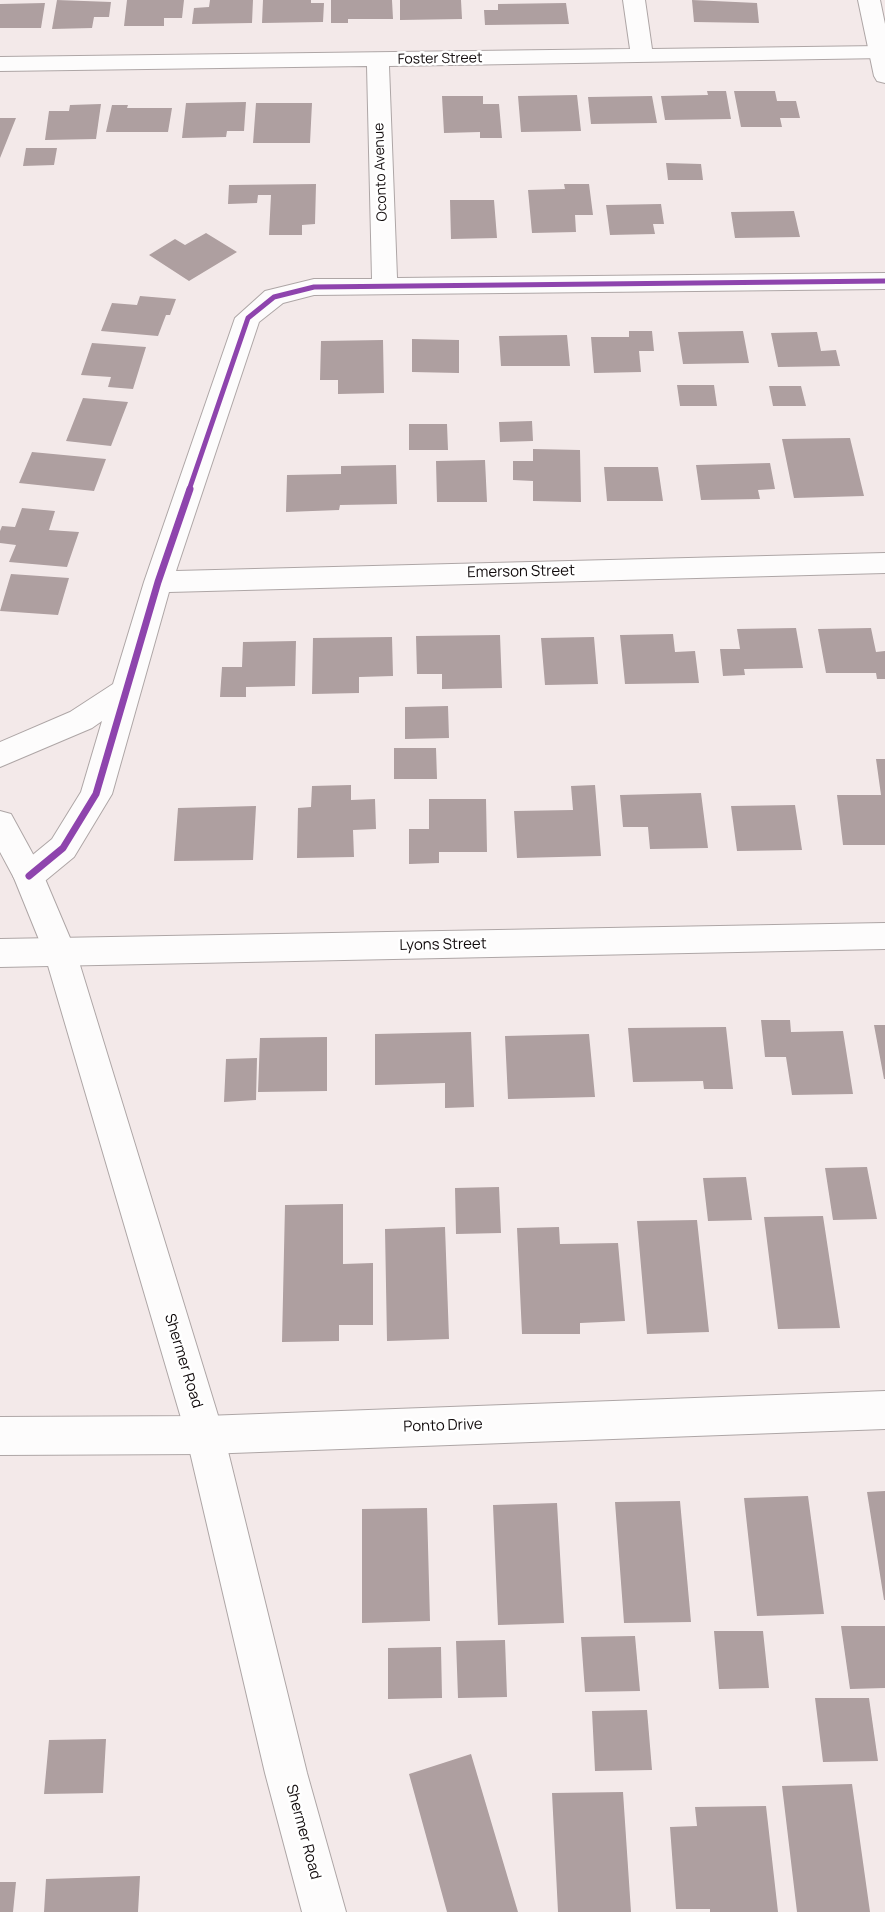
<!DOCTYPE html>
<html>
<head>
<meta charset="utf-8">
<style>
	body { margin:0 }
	canvas { display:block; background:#f3e9e9 }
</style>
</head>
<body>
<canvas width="885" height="1912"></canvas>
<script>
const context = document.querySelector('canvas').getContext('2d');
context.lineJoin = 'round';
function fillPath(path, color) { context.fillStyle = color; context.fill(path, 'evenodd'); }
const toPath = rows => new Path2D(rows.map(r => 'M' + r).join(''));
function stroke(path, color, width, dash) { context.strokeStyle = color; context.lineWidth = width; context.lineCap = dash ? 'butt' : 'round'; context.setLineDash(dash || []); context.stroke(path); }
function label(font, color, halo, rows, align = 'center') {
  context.font = font + ' Manrope,sans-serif'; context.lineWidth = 5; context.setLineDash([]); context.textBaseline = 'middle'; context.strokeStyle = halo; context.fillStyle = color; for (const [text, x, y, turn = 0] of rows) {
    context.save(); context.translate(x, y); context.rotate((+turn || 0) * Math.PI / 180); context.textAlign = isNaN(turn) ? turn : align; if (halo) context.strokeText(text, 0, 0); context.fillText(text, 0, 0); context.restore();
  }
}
const building = toPath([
	[57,0,111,2,109,17,94,17,92,28,52,29],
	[127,0,184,0,182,18,164,18,164,26,124,26],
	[210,0,253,0,252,23,192,24,194,8,209,7],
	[263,0,311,0,311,3,324,3,323,22,262,23],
	[331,0,392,0,393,19,348,19,348,23,331,23],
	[400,0,461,0,462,19,400,20],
	[692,0,757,3,759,23,694,22],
	[45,3,41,28,0,28,0,4],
	[566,3,569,24,485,25,484,10,498,10,498,4],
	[707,91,726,91,731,119,665,120,661,96,708,95],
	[734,91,775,91,777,101,796,101,800,118,780,118,782,127,741,127],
	[577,95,581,131,521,132,518,96],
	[442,96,483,96,483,104,499,104,502,138,480,138,480,132,444,133],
	[652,96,657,123,591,124,588,97],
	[246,102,244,131,227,131,226,137,182,138,186,103],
	[256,103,312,103,310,143,253,143],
	[101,104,96,139,45,140,49,111,69,111,70,105],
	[112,105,128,105,127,108,172,108,168,132,106,132],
	[0,118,16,118,0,158],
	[26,148,57,148,54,165,23,166],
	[666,163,701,164,703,180,668,180],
	[316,184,315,224,302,225,302,235,269,235,271,195,258,195,257,203,228,204,229,185],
	[564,184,589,184,593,215,575,215,576,232,532,233,528,190,565,189],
	[450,200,494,200,497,238,451,239],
	[661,204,664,224,653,224,655,234,610,235,606,205],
	[794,211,800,237,735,238,731,212],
	[206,233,237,252,189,281,149,255,175,239,185,245],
	[140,296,176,299,170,315,166,315,158,336,101,331,112,303,137,305],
	[629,331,652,331,654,351,639,351,641,372,594,373,591,337,629,337],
	[743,331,749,363,683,364,678,332],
	[817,332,821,351,836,350,840,366,778,367,771,333],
	[567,335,570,366,501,366,499,336],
	[412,339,459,340,459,373,412,372],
	[383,340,384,393,338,394,338,380,320,380,321,341],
	[92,343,146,347,133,389,108,387,111,377,81,375],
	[677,385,714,385,717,406,680,406],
	[769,386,801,386,806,406,773,406],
	[83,398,128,402,111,446,66,441],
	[532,421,533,441,500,442,499,422],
	[409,424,447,424,448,450,409,450],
	[850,438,864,496,794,498,782,439],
	[533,449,580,450,581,502,533,501,533,481,513,480,513,461,533,461],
	[32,452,106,459,94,491,19,483],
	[485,460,487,502,437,502,436,461],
	[770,463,775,489,758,490,760,499,701,500,696,465],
	[396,465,397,504,340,505,339,510,286,512,287,475,341,474,341,466],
	[604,467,658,467,663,501,607,501],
	[22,508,55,511,49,530,79,532,67,567,9,562,16,545,0,543,0,531,2,526,15,527],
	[11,574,69,578,58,615,0,611],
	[796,628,803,668,744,669,745,675,723,676,720,649,740,649,737,629],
	[871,628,876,652,885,651,885,679,877,679,876,673,826,673,818,629],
	[673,634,675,652,695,651,699,683,625,684,620,635],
	[500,635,502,688,442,689,442,674,417,674,416,636],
	[392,637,393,676,359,677,359,693,312,694,313,638],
	[594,637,598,684,545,685,541,638],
	[296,641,295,686,246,687,246,697,220,697,222,667,242,667,243,642],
	[448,706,449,738,405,739,405,707],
	[394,748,436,748,437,779,394,779],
	[876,759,885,759,885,845,843,845,837,795,881,795],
	[351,785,351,800,375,799,376,829,353,830,354,857,297,858,298,808,311,807,312,786],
	[595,785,601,856,517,858,514,811,573,810,571,786],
	[701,793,708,848,650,849,648,827,623,827,620,795],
	[429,799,486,799,487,852,439,852,439,863,409,864,409,829,429,829],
	[795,805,802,850,737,851,731,806],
	[256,806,253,860,174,861,178,808],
	[761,1020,790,1020,791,1032,843,1031,853,1094,792,1095,786,1057,765,1057],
	[874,1025,885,1025,885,1079,884,1079],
	[726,1027,733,1089,704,1089,703,1081,633,1082,628,1028],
	[471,1032,474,1107,445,1108,445,1083,375,1085,375,1034],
	[589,1034,595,1097,508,1099,505,1036],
	[327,1037,327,1091,258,1092,260,1038],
	[257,1058,256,1100,224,1102,226,1059],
	[867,1167,877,1219,833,1220,825,1168],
	[746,1177,752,1220,708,1221,703,1178],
	[499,1187,501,1233,456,1234,455,1188],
	[343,1204,343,1264,373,1263,373,1325,339,1325,339,1341,282,1342,285,1205],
	[823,1216,840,1328,778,1329,764,1217],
	[697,1220,709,1332,647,1334,637,1221],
	[445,1227,449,1339,387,1341,385,1229],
	[559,1227,560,1244,618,1243,625,1321,580,1323,580,1334,522,1334,517,1228],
	[885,1491,885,1600,884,1600,867,1492],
	[808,1496,824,1614,757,1616,744,1498],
	[680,1501,691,1622,624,1623,615,1502],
	[557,1503,564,1623,498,1625,493,1505],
	[427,1508,430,1621,362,1623,362,1509],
	[841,1626,885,1626,885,1688,850,1689],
	[714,1631,763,1631,769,1688,719,1689],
	[635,1636,640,1691,585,1692,581,1637],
	[505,1640,507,1697,458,1698,456,1641],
	[441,1647,442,1698,388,1699,388,1648],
	[815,1698,869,1698,878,1761,823,1762],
	[647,1710,652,1770,595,1771,592,1711],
	[106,1739,103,1793,44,1794,49,1740],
	[471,1754,518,1912,447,1912,409,1774],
	[852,1784,870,1912,797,1912,782,1786],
	[623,1792,631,1912,558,1912,552,1793],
	[766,1806,778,1912,710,1912,710,1909,676,1909,670,1827,697,1826,695,1807],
	[140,1876,138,1912,44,1912,46,1879],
	[0,1882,16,1882,13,1912,0,1912]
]);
const minor = toPath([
	[623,0,645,0,652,49,880,46,885,48,885,58,389,66,397,278,885,273,885,289,314,295,283,303,259,322,176,571,885,553,885,573,169,592,112,794,74,857,40,885,29,889,18,885,13,876,18,867,52,839,81,792,102,721,92,728,0,767,0,742,70,712,113,684,144,582,235,318,265,291,314,279,372,279,367,66,0,71,0,57,630,49,623,0],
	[885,923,885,949,0,967,0,939,885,923],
	[885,1391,885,1429,205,1454,0,1455,0,1417,205,1416,885,1391]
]);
const secondary = toPath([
	[858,0,880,0,885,24,885,83,877,81,874,76,858,0],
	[0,811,11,814,40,867,76,952,224,1435,307,1773,346,1912,302,1912,265,1773,186,1435,44,952,14,878,0,852,0,811]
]);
const bus1Far1 = toPath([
	[189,490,248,318,274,297,314,287,885,281]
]);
const bus1 = toPath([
	[29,876,63,848,96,794,158,582,190,489]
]);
const farStreetnames = [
	["Foster Street",440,59,-1],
	["Oconto Avenue",381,172,-92]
];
const streetNames = [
	["Emerson Street",521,572,-1],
	["Lyons Street",443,945,-1],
	["Shermer Road",183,1361,73],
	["Ponto Drive",443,1426,-2],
	["Shermer Road",303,1832,75]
];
fillPath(building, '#ae9fa0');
stroke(minor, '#aea6a6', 2);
stroke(secondary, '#aea6a6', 2);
fillPath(minor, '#fdfcfc');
fillPath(secondary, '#fdfcfc');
stroke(bus1Far1, '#8e44ad', 5);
stroke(bus1, '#8e44ad', 7);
label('14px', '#100a0b', '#fff', farStreetnames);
label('15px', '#100a0b', '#fff', streetNames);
</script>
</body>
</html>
